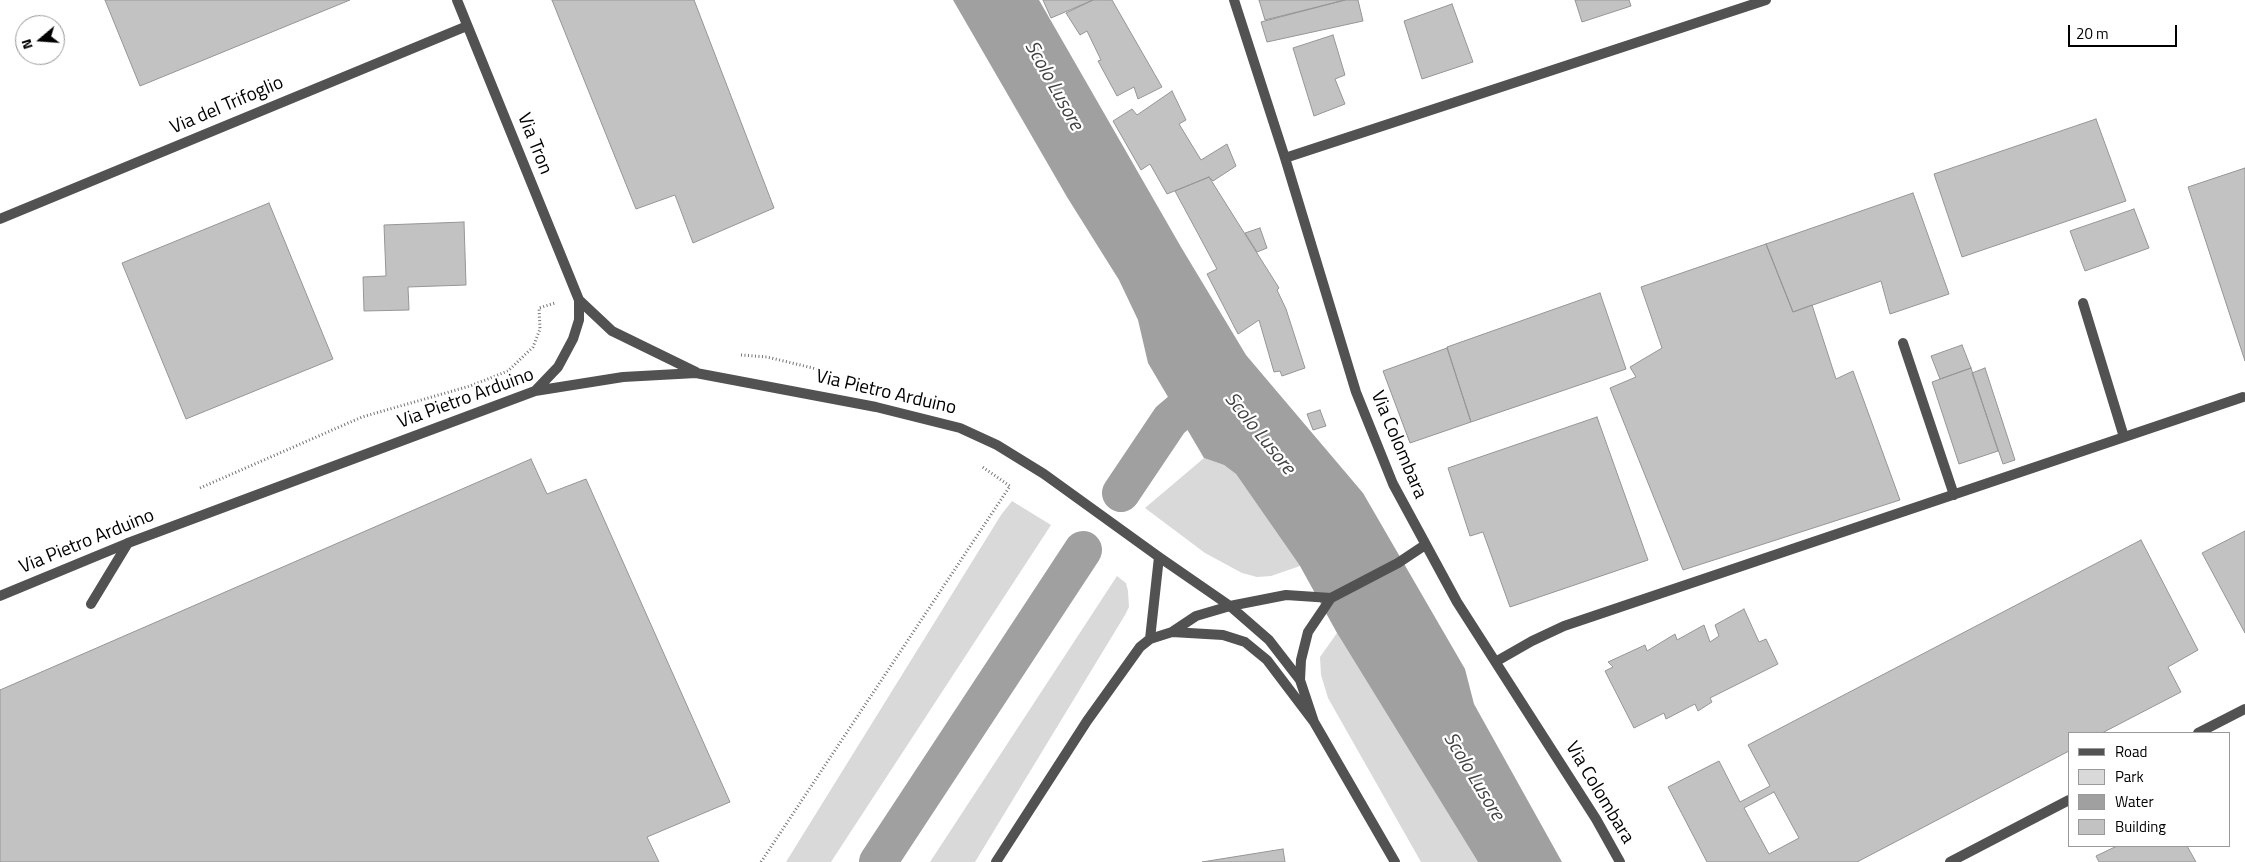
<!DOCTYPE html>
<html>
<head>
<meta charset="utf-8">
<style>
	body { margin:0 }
	#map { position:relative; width:2245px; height:862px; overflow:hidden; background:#fff; font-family:"Titillium Web",sans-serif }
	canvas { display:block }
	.legend { position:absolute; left:2068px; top:732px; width:162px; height:115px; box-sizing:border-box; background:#fff; border:1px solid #999; margin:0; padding:6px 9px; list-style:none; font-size:15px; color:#000 }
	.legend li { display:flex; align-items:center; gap:10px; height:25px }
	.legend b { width:25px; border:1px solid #999 }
	.north { position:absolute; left:15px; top:15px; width:50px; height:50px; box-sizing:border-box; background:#fff; border:1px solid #999; border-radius:50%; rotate:252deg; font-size:14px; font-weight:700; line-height:20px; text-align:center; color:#000 }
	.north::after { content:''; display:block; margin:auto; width:18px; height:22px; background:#000; clip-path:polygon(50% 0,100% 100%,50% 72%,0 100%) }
	.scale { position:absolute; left:2068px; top:25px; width:109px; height:22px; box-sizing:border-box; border:2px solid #000; border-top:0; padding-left:6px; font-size:15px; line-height:18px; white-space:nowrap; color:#000; -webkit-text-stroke:4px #fff; paint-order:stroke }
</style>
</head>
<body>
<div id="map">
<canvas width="2245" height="862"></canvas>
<ul class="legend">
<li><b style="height:6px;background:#525252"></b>Road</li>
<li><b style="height:14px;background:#d9d9d9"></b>Park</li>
<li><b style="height:14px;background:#a0a0a0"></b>Water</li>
<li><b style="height:14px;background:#c2c2c2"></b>Building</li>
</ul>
<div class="north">N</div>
<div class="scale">20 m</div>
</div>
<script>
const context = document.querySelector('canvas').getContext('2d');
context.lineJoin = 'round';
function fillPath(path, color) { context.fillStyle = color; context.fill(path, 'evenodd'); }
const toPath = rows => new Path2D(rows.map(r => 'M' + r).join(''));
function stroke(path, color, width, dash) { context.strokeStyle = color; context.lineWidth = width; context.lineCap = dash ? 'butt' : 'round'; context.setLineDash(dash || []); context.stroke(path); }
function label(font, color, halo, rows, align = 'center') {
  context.font = font + ' "Titillium Web",sans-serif'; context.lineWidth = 4.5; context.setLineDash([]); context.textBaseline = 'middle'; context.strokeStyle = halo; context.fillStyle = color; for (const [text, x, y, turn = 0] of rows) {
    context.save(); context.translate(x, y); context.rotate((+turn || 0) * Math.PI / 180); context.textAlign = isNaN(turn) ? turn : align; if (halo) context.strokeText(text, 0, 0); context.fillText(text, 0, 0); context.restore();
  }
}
const green = toPath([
	[1204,458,1224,465,1236,474,1300,566,1271,576,1257,577,1242,573,1205,553,1145,508],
	[1012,501,1051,525,831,862,786,862,1001,515],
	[1117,576,1126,583,1128,591,1129,607,1125,615,975,862,930,862],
	[1337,633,1478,862,1421,862,1328,698,1321,675,1320,657]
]);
const water = toPath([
	[953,0,1039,0,1181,247,1246,355,1363,493,1465,669,1474,704,1562,862,1478,862,1337,633,1300,566,1236,474,1224,465,1204,458,1148,363,1138,320,1119,280,1067,197]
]);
const canal = toPath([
	[1121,493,1170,420,1216,381],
	[878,862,1083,550]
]);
const building = toPath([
	[105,0,350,0,140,86,105,0],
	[552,0,694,0,774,208,693,243,675,195,636,209,552,0],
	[1043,0,1093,0,1051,18,1043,0],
	[1093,0,1112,0,1162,87,1138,99,1134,87,1117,96,1098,61,1101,60,1087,31,1080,35,1066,13,1093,0],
	[1259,0,1345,0,1265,20,1259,0],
	[1345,0,1358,0,1363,21,1267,42,1261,22,1345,0],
	[1575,0,1629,0,1631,6,1582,22,1575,0],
	[1452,4,1473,62,1422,79,1404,21,1452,4],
	[1333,35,1345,75,1335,79,1345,104,1314,116,1293,48,1333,35],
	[1172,91,1186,120,1179,124,1201,160,1227,144,1236,166,1213,181,1209,177,1167,194,1150,164,1141,170,1113,121,1132,109,1137,115,1172,91],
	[2096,119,2126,201,1962,257,1934,174,2096,119],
	[2245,168,2245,361,2188,187,2245,168],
	[1209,177,1279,288,1277,290,1286,309,1305,368,1282,376,1280,371,1274,372,1259,320,1238,334,1207,274,1217,269,1175,191,1209,177],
	[1913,193,1949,294,1890,314,1881,281,1793,312,1766,244,1913,193],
	[269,203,333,359,186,419,122,263,269,203],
	[2134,209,2149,248,2085,271,2070,231,2134,209],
	[464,222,466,285,408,287,409,310,364,311,363,277,386,276,384,225,464,222],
	[1260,228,1267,248,1257,252,1245,233,1260,228],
	[1766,244,1793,312,1812,305,1836,379,1853,371,1900,500,1683,570,1610,388,1636,377,1630,367,1662,348,1641,287,1766,244],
	[1600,293,1626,369,1471,422,1447,347,1600,293],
	[1962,345,1971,368,1940,379,1931,356,1962,345],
	[1447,348,1471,422,1410,443,1383,371,1447,348],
	[1971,368,1998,451,1959,464,1932,382,1971,368],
	[1985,368,2015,460,2003,464,1972,373,1985,368],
	[1320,410,1326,426,1313,430,1307,414,1320,410],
	[1597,417,1648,560,1510,607,1483,532,1470,536,1448,468,1597,417],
	[531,459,547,494,586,479,730,802,647,837,659,862,0,862,0,690,531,459],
	[2245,531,2245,633,2202,553,2245,531],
	[2141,540,2198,650,2168,667,2181,692,2102,733,2069,733,2069,751,1857,862,1707,862,1668,787,1719,761,1740,802,1770,786,1748,745,2141,540],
	[1774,792,1799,838,1769,854,1744,808,1774,792],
	[1744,609,1759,642,1766,639,1778,664,1710,698,1712,702,1698,711,1695,704,1666,719,1664,713,1634,728,1605,671,1613,667,1608,662,1645,645,1647,651,1675,634,1677,640,1704,625,1710,642,1719,636,1715,625,1744,609],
	[2117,846,2187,846,2196,862,2099,862,2096,856,2117,846],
	[1283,849,1285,862,1202,862,1283,849]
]);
const path = toPath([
	[741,355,767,357,821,370],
	[200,488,362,417,470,386,508,371,533,347,540,329,539,308,555,303],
	[761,862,1010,486,981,466]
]);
const service = toPath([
	[2083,303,2124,437],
	[1903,343,1954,495],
	[91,604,128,543],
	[1497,661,1532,641,1564,626,2243,397]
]);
const minor = toPath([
	[457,0,579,300,579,320,573,339,558,367,535,391],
	[1234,0,1285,158,1356,392,1393,484,1457,602,1596,819,1620,862],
	[1285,158,1766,0],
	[0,219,467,26],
	[579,300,612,331,696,372],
	[0,596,128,543,535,391,623,377,696,373,876,407,960,428,997,445,1044,474,1159,557,1230,606,1269,640,1300,680,1314,722],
	[1172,632,1223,635,1245,642,1267,660,1314,722,1395,862],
	[1150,639,1159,557],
	[1300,680,1301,660,1308,632,1331,598,1398,563,1425,545],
	[2198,733,2245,709],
	[996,862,1087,721,1140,647,1150,639,1172,632,1196,616,1230,606,1286,595,1331,598],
	[1950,862,2069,800]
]);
const streetNames = [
	["Via del Trifoglio",227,106,-23],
	["Via Tron",534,144,68],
	["Via Pietro Arduino",886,393,13],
	["Via Pietro Arduino",466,399,-20],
	["Via Colombara",1398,445,67],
	["Via Pietro Arduino",87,542,-22],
	["Via Colombara",1599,793,59]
];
const waterNames = [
	["Scolo Lusore",1053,86,61],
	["Scolo Lusore",1259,434,51],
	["Scolo Lusore",1473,777,59]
];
fillPath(green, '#d9d9d9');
fillPath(water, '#a0a0a0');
stroke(canal, '#a0a0a0', 38);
fillPath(building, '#c2c2c2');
stroke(building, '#969696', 1);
stroke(path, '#747474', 3, [1, 2.5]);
stroke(service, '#525252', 10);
stroke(minor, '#525252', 10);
label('19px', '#000', '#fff', streetNames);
label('italic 20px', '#414141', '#fff', waterNames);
</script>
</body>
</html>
